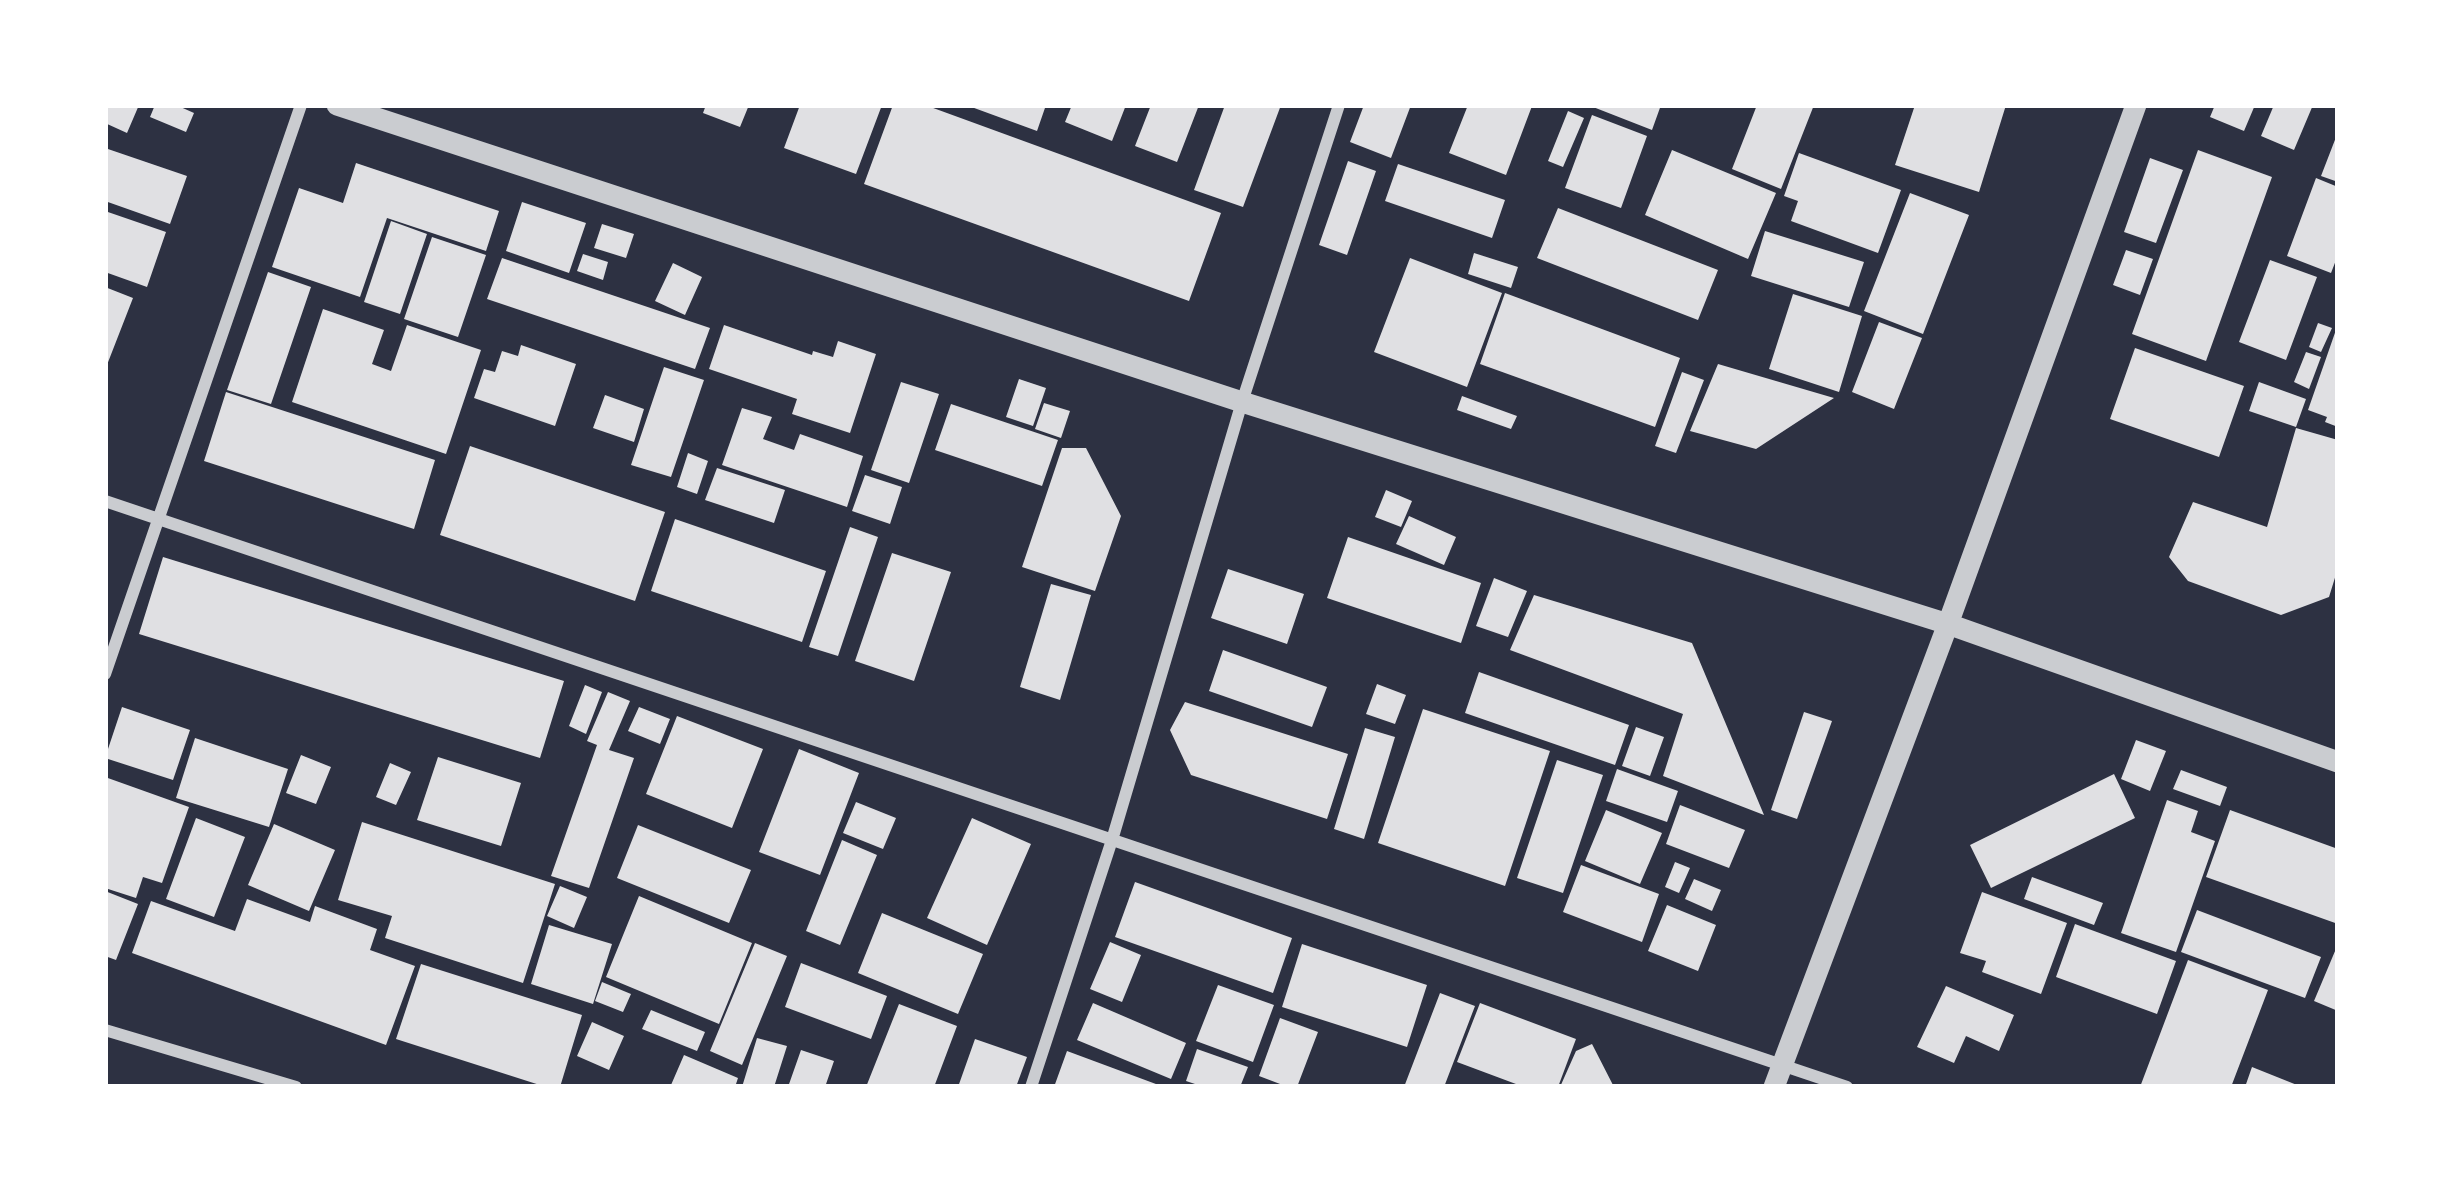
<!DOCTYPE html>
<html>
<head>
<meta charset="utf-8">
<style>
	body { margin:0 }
	#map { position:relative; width:2443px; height:1192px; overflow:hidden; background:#2d3142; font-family:Arial,sans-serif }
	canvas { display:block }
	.frame { position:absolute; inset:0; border:108px solid #fff; pointer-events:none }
</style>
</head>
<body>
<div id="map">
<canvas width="2443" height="1192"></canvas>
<div class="frame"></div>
</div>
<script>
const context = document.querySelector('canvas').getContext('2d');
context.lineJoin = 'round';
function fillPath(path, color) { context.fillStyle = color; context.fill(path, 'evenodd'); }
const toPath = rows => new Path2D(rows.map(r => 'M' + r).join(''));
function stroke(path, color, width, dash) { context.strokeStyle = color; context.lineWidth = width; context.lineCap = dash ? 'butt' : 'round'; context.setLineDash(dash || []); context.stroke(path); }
const building = toPath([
	[105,105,139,105,127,133,105,123],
	[155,105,176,105,194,113,186,132,150,117],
	[706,105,749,105,740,127,703,113],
	[800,105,882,105,856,174,784,148],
	[893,105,925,105,1221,213,1189,301,864,184],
	[966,105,1046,105,1037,131],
	[1072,105,1126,105,1112,141,1065,122],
	[1151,105,1199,105,1177,162,1135,146],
	[1225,105,1281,105,1243,207,1194,190],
	[1364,105,1411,105,1391,158,1350,142],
	[1468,105,1532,106,1506,175,1449,153],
	[1588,105,1661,105,1652,130],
	[1757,105,1814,105,1781,189,1732,169],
	[1915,105,2006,105,1979,192,1895,165],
	[2215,105,2255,105,2244,131,2210,117],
	[2274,105,2313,105,2294,150,2261,136],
	[1568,111,1584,118,1563,167,1548,161],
	[1592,115,1647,136,1621,208,1565,188],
	[2338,132,2338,182,2321,176],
	[105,148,187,176,170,224,105,201],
	[1672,150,1776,193,1748,259,1645,215],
	[2198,150,2272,177,2206,361,2132,334],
	[1799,153,1901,190,1878,253,1791,221,1798,201,1784,196],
	[2150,158,2183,170,2156,243,2124,232],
	[1348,161,1376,171,1347,255,1319,245],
	[356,163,499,211,486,251,387,218,360,297,272,267,299,188,343,203],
	[1398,164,1505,200,1492,238,1385,201],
	[2316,178,2338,187,2338,255,2331,273,2287,256],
	[1910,193,1969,215,1923,334,1864,311],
	[522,202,586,223,569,273,506,251],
	[1558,208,1718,270,1698,320,1537,258],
	[105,211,166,232,147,287,105,272],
	[391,221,427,234,400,314,364,302],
	[602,224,634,234,626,258,594,248],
	[1765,231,1864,262,1849,307,1751,276],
	[432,237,486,255,458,337,404,319],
	[2126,250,2153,259,2140,295,2113,285],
	[1474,253,1518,267,1511,288,1468,274],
	[583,254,608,262,603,280,577,271],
	[502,258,710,328,695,369,487,299],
	[1410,258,1502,293,1467,387,1374,352],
	[2270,260,2317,277,2286,360,2239,342],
	[673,263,702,277,685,315,655,301],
	[268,272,311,287,271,404,227,390],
	[105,287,133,298,105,370],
	[1505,293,1680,358,1655,427,1480,364],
	[1793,294,1862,316,1839,392,1769,369],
	[323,309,384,330,372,364,391,371,407,325,481,350,446,454,292,402],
	[1879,322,1922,338,1894,409,1852,392],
	[2318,323,2332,328,2321,352,2309,347],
	[724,325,812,355,813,351,833,357,838,341,876,354,850,433,792,414,797,399,709,369],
	[2337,327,2338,327,2338,427,2325,422,2327,417,2308,410],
	[521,345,576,364,555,426,474,398,484,369,495,372,502,351,518,356],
	[2135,348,2244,386,2219,457,2110,419],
	[2306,352,2321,357,2309,389,2294,382],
	[1718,364,1834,398,1756,449,1690,431],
	[664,367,704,380,671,477,631,465],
	[1682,372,1704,380,1676,453,1655,446],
	[1019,379,1046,388,1033,426,1006,417],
	[901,382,939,394,909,483,871,470],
	[2259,382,2306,399,2296,427,2249,411],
	[226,392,435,460,414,529,204,461],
	[605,395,644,409,634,442,593,428],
	[1462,396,1517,416,1511,429,1457,410],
	[1044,403,1070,411,1061,438,1035,429],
	[951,404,1058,440,1042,486,935,450],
	[742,408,772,417,763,439,794,450,800,434,863,456,847,507,722,465],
	[2296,428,2338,440,2338,568,2329,597,2281,615,2188,581,2169,557,2193,502,2267,527],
	[470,446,665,512,635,601,440,535],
	[1062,448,1086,448,1121,516,1095,591,1022,567],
	[688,453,708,461,697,494,677,487],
	[717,468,785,490,774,523,705,500],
	[865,475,902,487,890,524,852,511],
	[1386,490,1412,501,1401,527,1375,517],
	[1409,516,1456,537,1444,565,1396,544],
	[675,519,826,571,802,642,651,591],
	[850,527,878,537,838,656,809,647],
	[1348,537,1481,583,1461,643,1327,598],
	[892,553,951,572,914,681,855,661],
	[163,557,564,681,540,758,139,634],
	[1228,569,1304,594,1287,644,1211,618],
	[1494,578,1527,591,1508,637,1476,626],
	[1051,584,1091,595,1060,700,1020,687],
	[1534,595,1692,643,1764,815,1663,776,1683,714,1510,650],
	[1223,650,1327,687,1312,727,1209,691],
	[1479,672,1629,725,1615,765,1465,713],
	[1377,684,1406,695,1395,724,1366,714],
	[585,685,602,692,586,734,569,726],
	[608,692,630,701,609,750,634,758,589,888,551,876,597,745,587,741],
	[1185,702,1348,754,1327,819,1191,775,1170,730],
	[122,707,190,730,173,780,105,758],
	[639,707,670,719,660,744,628,731],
	[1423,709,1550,751,1505,886,1378,843],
	[1804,712,1832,721,1797,819,1771,810],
	[677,716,763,749,732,828,646,794],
	[1636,727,1664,737,1650,776,1622,766],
	[1365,728,1395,737,1364,839,1334,829],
	[195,738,288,769,269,827,176,798],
	[2136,740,2166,751,2150,791,2121,779],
	[799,749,859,773,820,875,759,852],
	[301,755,331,767,316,804,286,793],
	[438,757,521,783,501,846,417,820],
	[1557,760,1603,775,1563,893,1517,878],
	[390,763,411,772,396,805,376,797],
	[1617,769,1678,791,1667,822,1606,801],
	[2181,770,2227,787,2220,806,2173,789],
	[2114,774,2135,818,1991,888,1970,845],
	[105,777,189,807,162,883,143,877,136,898,105,888],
	[2167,800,2198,811,2191,832,2215,841,2176,952,2121,933],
	[856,802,896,818,883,849,843,833],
	[1680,805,1745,830,1729,868,1666,844],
	[1606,810,1662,833,1640,884,1585,861],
	[2230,810,2338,849,2338,924,2206,877],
	[196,818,245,837,214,917,166,899],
	[972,818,1031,844,987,945,927,918],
	[362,822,555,884,523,983,385,938,392,916,338,900],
	[274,824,335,850,309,911,248,885],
	[638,825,751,870,729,923,617,878],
	[842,840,877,855,840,945,806,931],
	[1675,862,1690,868,1679,893,1665,887],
	[1581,865,1659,894,1642,942,1563,912],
	[2032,877,2103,903,2094,925,2024,899],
	[1694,879,1721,890,1712,911,1685,899],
	[1135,882,1292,938,1273,993,1115,937],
	[560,886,587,897,574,928,547,916],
	[105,891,138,904,116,960,105,956],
	[1982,892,2067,923,2041,994,1982,972,1986,961,1960,953],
	[639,896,752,943,719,1024,606,977],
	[247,899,310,922,315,906,377,929,370,950,415,966,386,1045,132,953,151,901,235,931],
	[1667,905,1716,925,1698,971,1648,951],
	[2197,910,2321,957,2305,998,2181,952],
	[882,913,983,954,958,1014,858,973],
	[2075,924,2176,961,2157,1014,2056,977],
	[549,925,612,944,593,1004,531,984],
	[1110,942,1141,955,1122,1002,1090,989],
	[755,943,787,956,742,1065,710,1051],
	[1302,944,1427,985,1407,1047,1282,1007],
	[2338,944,2338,1011,2314,1001],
	[2188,960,2268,990,2231,1087,2140,1087],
	[801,963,887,996,871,1039,785,1007],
	[421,964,582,1015,560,1087,546,1087,396,1039],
	[602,982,631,994,623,1012,595,1001],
	[1218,985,1274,1005,1253,1062,1196,1041],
	[1946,986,2014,1015,1999,1051,1966,1036,1954,1063,1917,1047],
	[1440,993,1475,1006,1444,1087,1404,1087],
	[1093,1003,1186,1043,1171,1079,1077,1040],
	[1480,1003,1576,1039,1558,1087,1524,1087,1457,1062],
	[899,1004,957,1026,934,1087,866,1087],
	[651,1010,705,1032,697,1051,642,1029],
	[1280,1018,1318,1032,1297,1087,1288,1087,1259,1076],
	[592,1022,624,1036,609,1070,577,1056],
	[757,1038,787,1046,774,1087,742,1087],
	[975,1039,1027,1057,1016,1087,958,1087],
	[1592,1044,1614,1087,1560,1087,1576,1051],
	[1197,1049,1248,1067,1240,1087,1204,1087,1186,1081],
	[801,1050,834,1061,825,1087,788,1087],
	[1067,1051,1164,1087,1054,1087],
	[684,1055,738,1078,735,1087,671,1085],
	[2252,1067,2302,1087,2245,1087]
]);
const minor = toPath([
	[105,501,1847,1087],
	[105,674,301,105],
	[105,1030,296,1087],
	[1031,1087,1112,840,1242,402,1339,105]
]);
const tertiary = toPath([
	[337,105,1242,402,1948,624,2338,762],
	[1774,1087,1948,624,2136,105]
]);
fillPath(building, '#e0e0e3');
stroke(minor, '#caccd0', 12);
stroke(tertiary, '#caccd0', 21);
</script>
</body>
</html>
